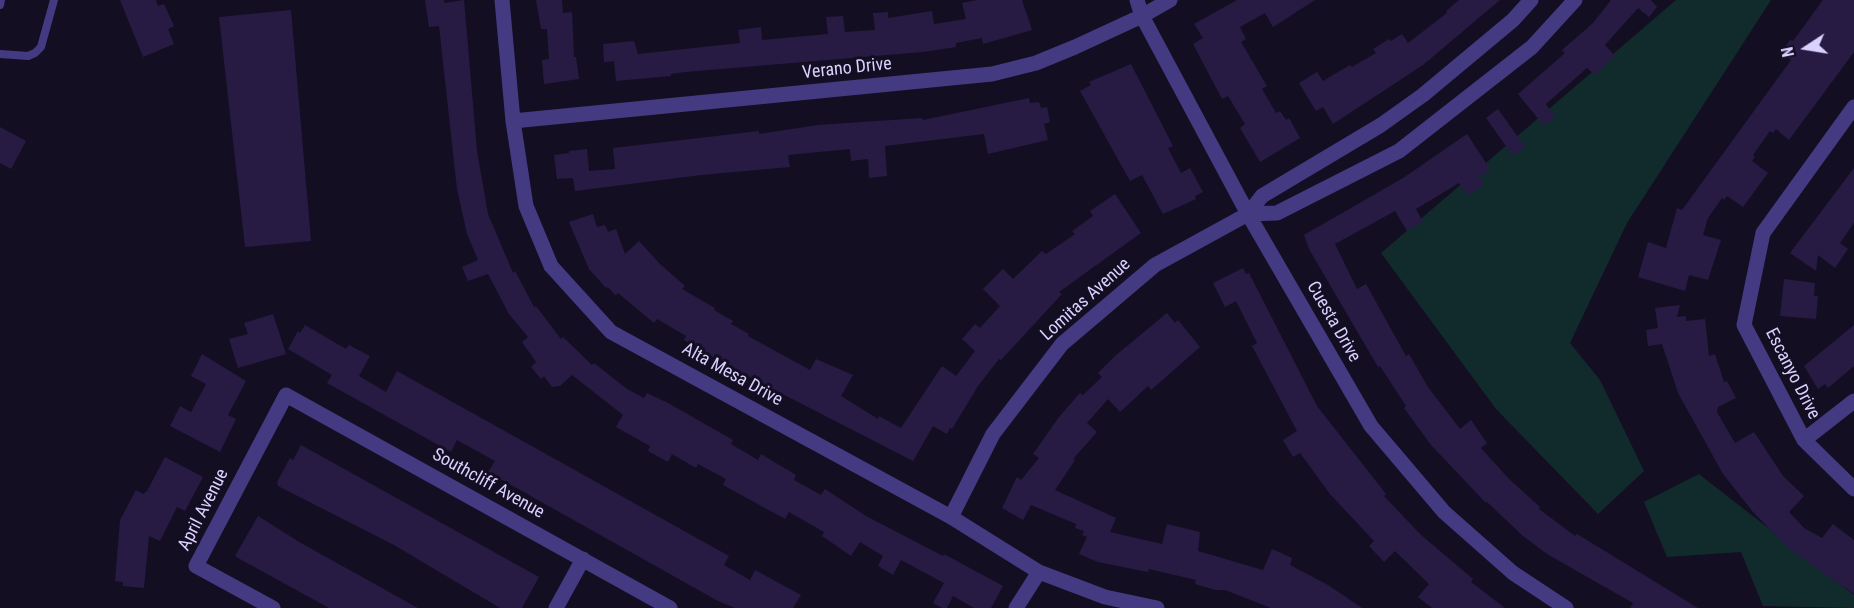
<!DOCTYPE html>
<html>
<head>
<meta charset="utf-8">
<style>
	body { margin:0 }
	#map { position:relative; width:1854px; height:608px; overflow:hidden; background:#140e23; font-family:"Roboto Condensed",sans-serif }
	canvas { display:block }
	.north { position:absolute; left:1776px; top:18px; width:60px; height:60px; -webkit-text-stroke:4px #140e23; paint-order:stroke; rotate:258deg; font-size:16px; font-weight:700; line-height:24px; text-align:center; color:#dad1fe }
	.north::after { content:''; display:block; margin:auto; width:21px; height:27px; background:#dad1fe; clip-path:polygon(50% 0,100% 100%,50% 72%,0 100%) }
</style>
</head>
<body>
<div id="map">
<canvas width="1854" height="608"></canvas>
<div class="north">N</div>
</div>
<script>
const context = document.querySelector('canvas').getContext('2d');
context.lineJoin = 'round';
function fillPath(path, color) { context.fillStyle = color; context.fill(path, 'evenodd'); }
const toPath = rows => new Path2D(rows.map(r => 'M' + r).join(''));
function stroke(path, color, width, dash) { context.strokeStyle = color; context.lineWidth = width; context.lineCap = dash ? 'butt' : 'round'; context.setLineDash(dash || []); context.stroke(path); }
function label(font, color, halo, rows, align = 'center') {
  context.font = font + ' "Roboto Condensed",sans-serif'; context.lineWidth = 6; context.setLineDash([]); context.textBaseline = 'middle'; context.strokeStyle = halo; context.fillStyle = color; for (const [text, x, y, turn = 0] of rows) {
    context.save(); context.translate(x, y); context.rotate((+turn || 0) * Math.PI / 180); context.textAlign = isNaN(turn) ? turn : align; if (halo) context.strokeText(text, 0, 0); context.fillText(text, 0, 0); context.restore();
  }
}
const green = toPath([
	[1676,0,1771,0,1627,223,1570,343,1600,380,1644,471,1598,514,1496,409,1381,253],
	[1699,474,1854,595,1854,608,1763,606,1741,552,1667,557,1644,502]
]);
const building = toPath([
	[120,0,156,0,158,6,164,4,174,26,168,29,174,44,143,57],
	[425,0,444,0,444,3,464,0,477,151,488,214,513,273,515,271,534,307,536,306,561,339,563,337,592,365,594,363,627,389,644,398,647,393,668,403,733,440,731,444,758,460,761,454,796,475,794,480,821,495,825,489,866,516,943,556,944,554,1003,586,991,608,974,608,953,596,947,608,942,608,933,603,944,583,901,560,893,575,878,566,883,556,860,542,851,556,822,536,824,532,789,512,785,519,723,485,726,479,698,464,696,468,672,454,668,462,648,451,650,446,616,427,623,415,572,375,560,386,552,387,544,376,541,379,531,367,536,362,522,342,528,337,509,314,488,274,468,281,462,267,478,260,467,234,457,189,439,26,429,27],
	[536,0,562,0,563,13,572,12,574,57,576,57,579,79,544,84,542,60,549,59,547,29,541,29],
	[977,0,1022,0,1032,30,983,44,982,38,956,43,956,47,923,52,685,72,671,74,671,76,616,81,614,61,604,62,603,44,634,41,638,54,740,43,738,30,761,27,762,40,828,34,826,17,843,16,845,32,875,30,873,13,888,12,888,18,932,11,934,24,966,19,962,3],
	[1237,0,1315,0,1273,27,1265,13,1240,27,1246,39,1241,42,1267,86,1262,89,1276,113,1280,111,1286,120,1289,118,1300,138,1260,162,1240,128,1245,124,1228,96,1222,99,1193,44,1203,38,1194,24],
	[1459,0,1500,0,1423,65,1333,124,1323,107,1316,111,1299,83,1317,72,1323,81,1350,65,1352,67,1376,53,1373,49,1389,39,1391,41,1402,34,1408,43,1447,13,1446,11],
	[1611,0,1651,0,1657,7,1649,17,1638,8,1605,45,1615,56,1595,75,1587,68,1546,104,1555,117,1544,126,1518,94,1565,53,1562,50,1593,23],
	[1823,0,1854,0,1854,52,1789,140,1776,129,1773,133,1770,131,1753,155,1755,157,1752,161,1768,173,1743,207,1727,196,1724,200,1722,198,1708,218,1703,235,1721,240,1708,280,1689,275,1685,291,1638,277,1648,242,1666,248,1677,208,1682,210,1791,60,1781,53,1790,40,1793,41],
	[291,10,311,241,245,247,219,17],
	[1131,64,1173,146,1168,148,1181,173,1190,168,1203,192,1195,196,1196,199,1163,214,1142,175,1130,181,1080,91,1091,85,1089,82],
	[1029,98,1030,103,1039,102,1041,108,1047,107,1050,122,1044,124,1048,140,988,154,984,134,885,146,887,176,869,178,868,159,851,161,850,149,788,155,790,167,701,175,575,191,573,178,557,179,554,155,569,153,569,151,587,149,589,171,615,169,613,148,759,131,759,134,818,125,922,118,923,120],
	[1498,109,1525,147,1513,156,1486,118],
	[0,127,26,141,11,169,0,163],
	[1467,134,1490,169,1479,177,1484,185,1468,196,1459,183,1416,209,1423,222,1407,231,1395,211,1335,244,1357,289,1366,284,1406,356,1409,354,1428,387,1460,429,1471,420,1487,443,1481,448,1509,479,1540,507,1539,509,1575,536,1577,534,1698,608,1630,608,1633,603,1547,554,1523,536,1487,502,1486,503,1431,445,1404,408,1406,406,1380,366,1378,367,1309,249,1304,235,1403,178],
	[1854,168,1854,223,1840,243,1848,249,1835,268,1818,255,1816,271,1790,253],
	[1115,194,1141,233,1059,292,1062,294,1001,360,999,359,978,386,952,429,950,428,947,434,933,426,913,461,730,367,684,340,686,336,657,319,654,323,618,293,615,295,608,287,606,288,589,269,569,222,593,214,597,227,605,225,608,232,616,229,625,254,639,241,660,264,685,286,682,289,715,308,714,310,733,321,731,324,749,334,748,336,810,370,816,359,853,375,841,396,878,419,879,416,901,428,942,366,956,376,975,351,962,339,975,324,980,328,1000,306,983,289,1003,269,1013,279,1042,251,1046,254,1075,234,1072,231,1093,216,1090,211],
	[1243,268,1246,274,1249,273,1317,406,1386,494,1384,496,1420,534,1473,579,1471,582,1505,608,1432,608,1418,597,1429,584,1395,551,1384,562,1369,546,1374,541,1330,494,1300,453,1293,457,1283,440,1297,431,1252,346,1257,343,1236,301,1225,307,1213,283],
	[1784,279,1815,283,1814,296,1818,296,1816,319,1780,316],
	[1680,305,1677,317,1686,316,1686,321,1705,319,1709,356,1715,354,1724,382,1727,381,1736,398,1718,407,1717,412,1735,443,1754,432,1783,476,1804,496,1789,512,1804,528,1822,538,1833,524,1854,540,1854,594,1789,549,1753,512,1723,474,1678,393,1662,344,1648,346,1646,330,1658,328,1655,308],
	[1167,313,1175,323,1178,320,1200,347,1151,390,1148,386,1120,412,1108,399,1087,423,1097,432,1073,459,1075,460,1055,490,1116,518,1110,532,1162,544,1167,524,1200,532,1198,551,1263,570,1272,549,1292,558,1290,565,1328,585,1362,608,1271,608,1225,590,1215,590,1195,584,1196,580,1149,569,1148,572,1098,562,1079,554,1087,537,1082,535,1084,531,1075,528,1076,524,1031,505,1023,520,1002,508,1017,477,1021,480,1039,458,1033,454,1059,417,1080,393,1083,395,1102,377,1098,373,1115,356],
	[273,314,286,354,238,368,229,339,248,334,244,323],
	[305,325,346,349,349,345,370,356,359,376,386,392,397,371,729,556,724,565,750,580,755,570,801,595,793,608,735,608,718,601,488,472,495,461,457,440,451,452,327,383,332,375,288,349,298,331,300,333],
	[1854,325,1854,366,1828,388,1825,384,1818,389,1804,366],
	[202,354,246,381,228,415,236,419,220,452,170,426,180,406,191,412,206,384,191,376],
	[301,445,539,577,522,608,500,608,394,545,278,486,277,482,290,458,293,460],
	[165,457,203,477,185,511,177,507,160,541,149,536,144,588,123,586,123,582,115,581,120,520,136,490,143,494,147,491],
	[258,516,301,543,418,608,329,608,238,558,235,556]
]);
const service = toPath([
	[0,5,1,0],
	[0,54,28,56,35,53,41,47,54,0]
]);
const minor = toPath([
	[502,0,513,121,526,206,551,266,611,332,951,517,1039,572,1105,597,1157,608],
	[1137,0,1142,16,1248,214,1371,426,1444,512,1513,573,1566,608],
	[1854,107,1763,233,1744,325,1804,440,1854,489],
	[513,121,992,74,1036,63,1075,47,1142,16,1170,0],
	[1248,214,1277,213,1399,151,1532,47,1575,0],
	[1804,440,1854,401],
	[951,517,993,434,1062,344,1155,265,1248,214,1262,196,1381,125,1423,95,1513,20,1531,0],
	[273,608,196,566,286,395,670,608],
	[556,608,583,559],
	[1016,608,1039,572]
]);
const streetNames = [
	["Verano Drive",847,69,-6],
	["Lomitas Avenue",1086,300,-42],
	["Cuesta Drive",1333,322,60],
	["Escanyo Drive",1792,374,63],
	["Alta Mesa Drive",732,375,29],
	["Southcliff Avenue",488,484,29],
	["April Avenue",204,510,-63]
];
fillPath(green, '#112b2d');
fillPath(building, '#271b43');
stroke(service, '#443a81', 8);
stroke(minor, '#443a81', 15);
label('18px', '#dad1fe', '#140e23', streetNames);
</script>
</body>
</html>
